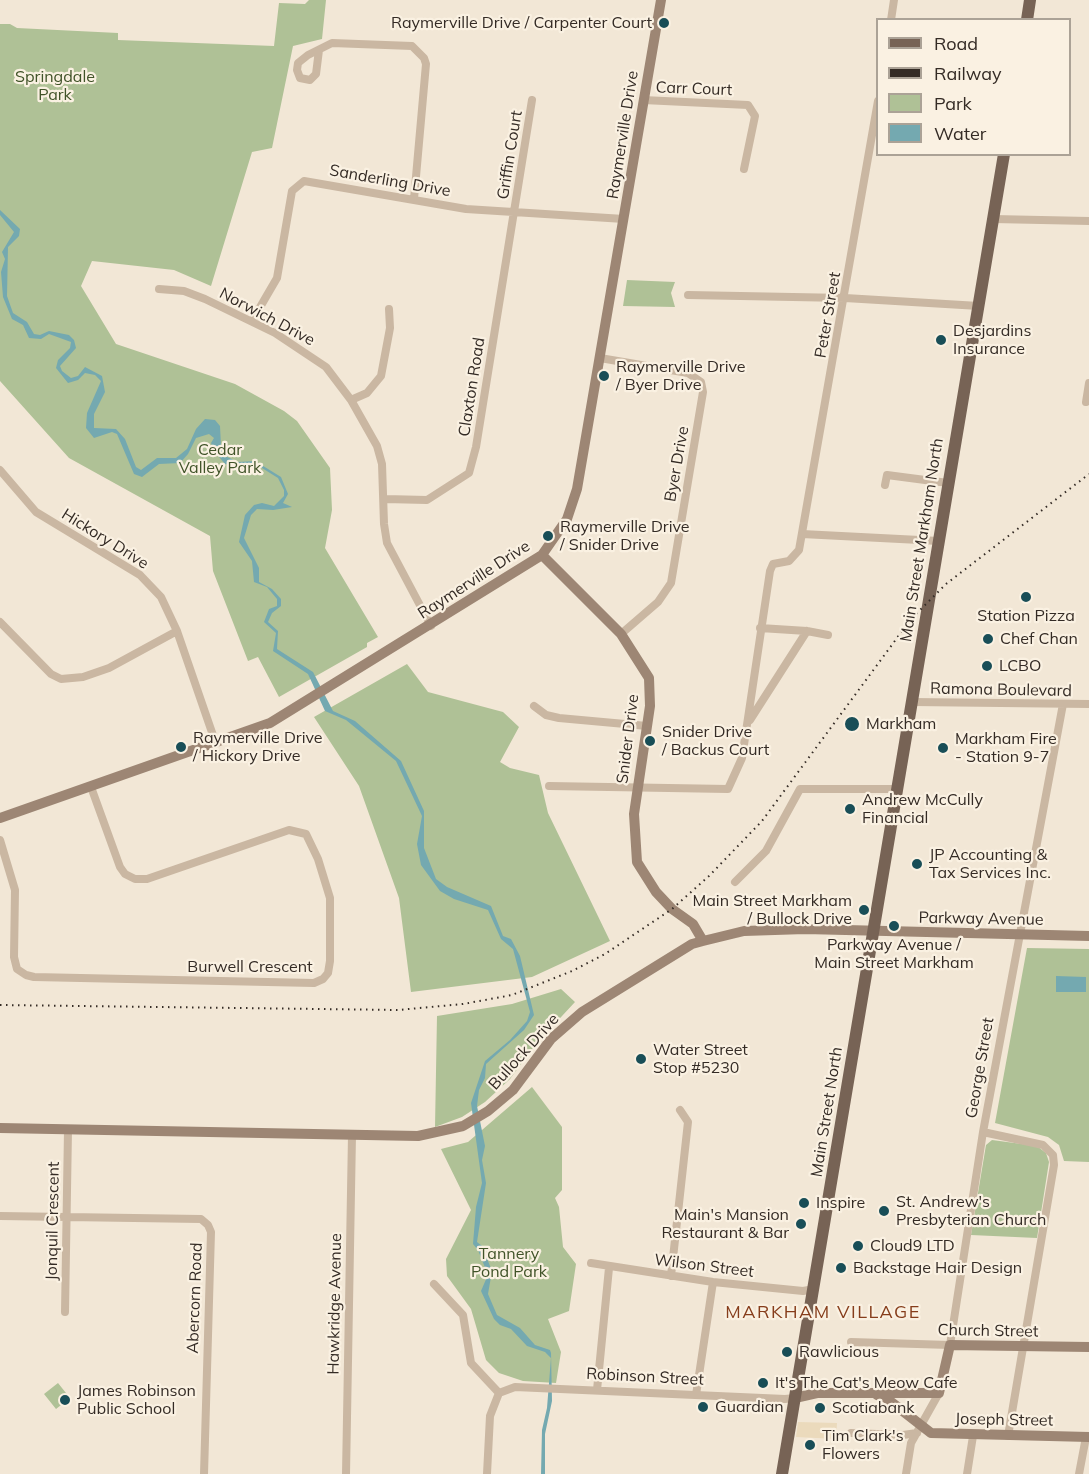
<!DOCTYPE html>
<html>
<head>
<meta charset="utf-8">
<style>
	body { margin:0 }
	#map { position:relative; width:1089px; height:1474px; overflow:hidden; background:#f2e7d6; font-family:Mulish,sans-serif }
	canvas { display:block }
	.legend { position:absolute; left:876px; top:18px; width:195px; height:138px; box-sizing:border-box; background:#faf1e2; border:2px solid #aba296; margin:0; padding:8px 10px; list-style:none; font-size:18px; color:#342b25 }
	.legend li { display:flex; align-items:center; gap:12px; height:30px }
	.legend b { width:30px; border:2px solid #aba296 }
</style>
</head>
<body>
<div id="map">
<canvas width="1089" height="1474"></canvas>
<ul class="legend">
<li><b style="height:8px;background:#776355"></b>Road</li>
<li><b style="height:8px;background:#342b25"></b>Railway</li>
<li><b style="height:16px;background:#afc196"></b>Park</li>
<li><b style="height:16px;background:#74a9b0"></b>Water</li>
</ul>
</div>
<script>
const context = document.querySelector('canvas').getContext('2d');
context.lineJoin = 'round';
function fillPath(path, color) { context.fillStyle = color; context.fill(path, 'evenodd'); }
const toPath = rows => new Path2D(rows.map(r => 'M' + r).join(''));
function stroke(path, color, width, dash) { context.strokeStyle = color; context.lineWidth = width; context.lineCap = dash ? 'butt' : 'round'; context.setLineDash(dash || []); context.stroke(path); }
function label(font, color, halo, rows, align = 'center') {
  context.font = font + ' Mulish,sans-serif'; context.lineWidth = 4.5; context.setLineDash([]); context.textBaseline = 'middle'; context.strokeStyle = halo; context.fillStyle = color; for (const [text, x, y, turn = 0] of rows) {
    context.save(); context.translate(x, y); context.rotate((+turn || 0) * Math.PI / 180); context.textAlign = isNaN(turn) ? turn : align; if (halo) context.strokeText(text, 0, 0); context.fillText(text, 0, 0); context.restore();
  }
}
const green = toPath([
	[309,0,326,0,322,39,293,46,272,148,252,152,211,286,174,270,92,261,81,286,116,344,235,384,284,411,297,421,330,468,332,510,325,548,378,637,367,643,367,647,279,697,258,657,248,661,213,571,210,536,69,458,0,381,0,24,10,24,17,28,118,33,118,40,274,46,279,3,305,4],
	[627,280,675,282,671,293,675,307,623,306],
	[407,664,428,692,503,712,519,727,500,762,510,768,539,775,548,813,610,941,532,977,411,992,399,898,359,786,314,717],
	[1027,948,1089,949,1089,1162,1064,1161,1059,1145,1048,1137,995,1123],
	[561,989,575,1002,536,1044,510,1079,485,1102,462,1117,435,1127,437,1016,512,1004],
	[532,1087,562,1127,562,1190,555,1198,559,1207,563,1247,576,1264,569,1311,548,1319,561,1352,556,1383,523,1381,499,1373,486,1360,471,1309,447,1276,446,1259,471,1210,441,1149,468,1142],
	[992,1140,1037,1146,1046,1153,1049,1162,1037,1238,971,1235,986,1145],
	[58,1383,70,1398,56,1409,44,1394]
]);
const plaza = toPath([
	[798,1422,837,1423,836,1439,796,1437]
]);
const water = toPath([
	[0,210,20,229,19,236,8,247,7,296,13,313,27,322,34,334,40,335,49,331,69,335,74,340,76,348,60,366,62,371,71,378,78,376,85,367,102,376,105,392,94,414,94,428,116,429,125,439,136,467,141,470,157,458,176,458,187,449,196,429,205,419,215,420,220,426,221,446,225,456,238,462,255,461,281,477,288,494,283,503,292,507,273,510,257,509,251,515,244,538,259,568,259,582,272,589,281,599,281,606,272,613,268,622,278,631,277,649,313,672,333,711,355,721,401,761,424,811,424,848,436,879,447,887,491,906,503,936,511,939,520,956,534,1015,524,1030,486,1064,485,1078,479,1090,477,1106,485,1146,482,1160,486,1183,477,1242,482,1246,492,1271,488,1294,497,1315,520,1328,535,1345,550,1350,551,1353,552,1401,545,1434,545,1474,541,1474,542,1430,547,1408,551,1358,545,1352,527,1346,511,1329,500,1325,494,1319,481,1291,487,1277,486,1270,478,1250,473,1244,476,1207,482,1183,471,1103,485,1061,510,1040,527,1021,530,1012,513,949,501,939,488,910,454,899,440,891,421,865,417,844,422,816,396,761,346,720,325,711,308,674,273,651,276,633,264,622,269,609,277,606,277,599,267,587,254,582,252,561,239,542,245,515,254,505,262,503,274,506,284,496,284,490,278,478,254,463,239,466,225,464,215,452,211,443,214,438,209,434,196,438,188,454,180,463,159,464,142,477,134,474,117,434,112,432,94,438,86,428,87,413,101,381,95,375,85,373,78,380,68,383,56,368,58,360,70,348,71,342,49,334,41,339,29,338,23,325,12,319,3,297,1,272,5,259,2,252,14,232,0,215],
	[1056,976,1086,977,1086,992,1056,992]
]);
const street = toPath([
	[891,20,894,0],
	[319,50,316,74,310,80,300,78,297,70,298,63,308,55,332,43,412,46,424,58,426,64,414,199],
	[643,100,748,105,755,116,744,169],
	[993,219,1089,221],
	[159,289,184,291,205,299,275,333,326,367,351,400,377,446,382,464,384,524,387,543,431,626],
	[688,295,845,298,979,306],
	[252,321,277,278,292,191,304,181,466,209,624,219],
	[600,358,688,373,701,382,703,392,671,583,658,602,621,634],
	[351,400,367,393,381,376,390,328,389,309],
	[1086,402,1089,383],
	[0,470,36,512,140,575,161,597,177,631,216,744],
	[885,485,887,475,948,483],
	[385,499,427,500,469,473,476,447,532,100],
	[802,534,939,541],
	[0,622,51,674,61,679,83,677,109,668,177,631],
	[760,628,807,631,828,635],
	[913,702,1089,704],
	[534,706,546,715,559,718,647,726],
	[750,720,807,631],
	[549,786,728,789,742,758,770,571,773,564,789,561,799,550,878,101],
	[0,840,15,890,14,957,17,969,26,975,34,977,314,983,323,979,328,973,330,961,330,898,318,859,306,834,289,830,147,879,135,879,125,874,120,867,91,787],
	[735,882,766,851,800,789,897,789],
	[983,1132,1043,1145,1053,1155,1054,1165,1008,1436],
	[0,1216,201,1219,208,1225,211,1232,204,1474],
	[591,1263,713,1282,803,1291,814,1289],
	[671,1276,688,1122,680,1110],
	[434,1284,463,1315,471,1363,499,1393],
	[65,1312,68,1130],
	[851,1342,950,1345,983,1132,1063,704],
	[597,1390,609,1268],
	[696,1395,713,1282],
	[851,1433,903,1435,917,1433],
	[346,1474,352,1135],
	[487,1474,490,1416,499,1393,515,1387,785,1399,795,1398],
	[906,1474,911,1443,939,1393],
	[967,1474,973,1436],
	[1079,1474,1086,1437]
]);
const secondary = toPath([
	[542,555,621,634,649,678,650,706,634,814,637,862,656,892,672,909,693,924,703,941],
	[0,818,270,723,542,555,567,519,577,489,661,0],
	[0,1128,418,1136,463,1126,488,1111,513,1090,551,1039,582,1012,692,944,703,941,744,931,805,929,1089,936],
	[877,1395,886,1398,931,1433,1089,1437],
	[795,1398,817,1393,939,1393,950,1345,1089,1347]
]);
const primary = toPath([
	[1027,20,1030,0],
	[782,1474,1004,154]
]);
const rail = toPath([
	[0,1005,398,1010,463,1004,512,995,572,971,605,954,672,909,709,876,762,821,911,619,946,584,1089,474]
]);
const markers = [
	[664,23,6,"#194e57"],
	[941,340,6,"#194e57"],
	[604,376,6,"#194e57"],
	[548,536,6,"#194e57"],
	[1026,597,6,"#194e57"],
	[988,639,6,"#194e57"],
	[987,666,6,"#194e57"],
	[852,724,8,"#194e57"],
	[650,741,6,"#194e57"],
	[181,747,6,"#194e57"],
	[943,748,6,"#194e57"],
	[850,809,6,"#194e57"],
	[917,864,6,"#194e57"],
	[864,910,6,"#194e57"],
	[894,926,6,"#194e57"],
	[641,1059,6,"#194e57"],
	[804,1203,6,"#194e57"],
	[884,1211,6,"#194e57"],
	[801,1224,6,"#194e57"],
	[858,1246,6,"#194e57"],
	[841,1268,6,"#194e57"],
	[787,1352,6,"#194e57"],
	[763,1383,6,"#194e57"],
	[65,1400,6,"#194e57"],
	[703,1407,6,"#194e57"],
	[820,1408,6,"#194e57"],
	[810,1445,6,"#194e57"]
];
const poiNames = [
	["Raymerville Drive / Carpenter Court",652,23,"right"],
	["Desjardins",953,331],
	["Insurance",953,349],
	["Raymerville Drive",616,367],
	["/ Byer Drive",616,385],
	["Raymerville Drive",560,527],
	["/ Snider Drive",560,545],
	["Station Pizza",1026,616,"center"],
	["Chef Chan",1000,639],
	["LCBO",999,666],
	["Markham",866,724],
	["Snider Drive",662,732],
	["/ Backus Court",662,750],
	["Raymerville Drive",193,738],
	["/ Hickory Drive",193,756],
	["Markham Fire",955,739],
	["- Station 9-7",955,757],
	["Andrew McCully",862,800],
	["Financial",862,818],
	["JP Accounting &",929,855],
	["Tax Services Inc.",929,873],
	["Main Street Markham",852,901,"right"],
	["/ Bullock Drive",852,919,"right"],
	["Parkway Avenue /",894,945,"center"],
	["Main Street Markham",894,963,"center"],
	["Water Street",653,1050],
	["Stop #5230",653,1068],
	["St. Andrew's",896,1202],
	["Presbyterian Church",896,1220],
	["Inspire",816,1203],
	["Main's Mansion",789,1215,"right"],
	["Restaurant & Bar",789,1233,"right"],
	["Cloud9 LTD",870,1246],
	["Backstage Hair Design",853,1268],
	["Rawlicious",799,1352],
	["It's The Cat's Meow Cafe",775,1383],
	["James Robinson",77,1391],
	["Public School",77,1409],
	["Guardian",715,1407],
	["Scotiabank",832,1408],
	["Tim Clark's",822,1436],
	["Flowers",822,1454]
];
const parkNames = [
	["Springdale",55,77],
	["Park",55,95],
	["Cedar",220,450],
	["Valley Park",220,468],
	["Tannery",509,1254],
	["Pond Park",509,1272]
];
const streetNames = [
	["Carr Court",694,89,2],
	["Raymerville Drive",623,135,-81],
	["Griffin Court",510,155,-81],
	["Sanderling Drive",390,181,10],
	["Peter Street",828,315,-80],
	["Norwich Drive",267,317,28],
	["Claxton Road",472,387,-81],
	["Byer Drive",677,464,-80],
	["Hickory Drive",105,539,32],
	["Main Street Markham North",922,540,-81],
	["Raymerville Drive",474,580,-33],
	["Ramona Boulevard",1001,690,1],
	["Snider Drive",628,739,-83],
	["Parkway Avenue",981,919,1],
	["Burwell Crescent",250,967],
	["Bullock Drive",524,1052,-48],
	["George Street",980,1068,-80],
	["Main Street North",827,1112,-81],
	["Jonquil Crescent",53,1221,-89],
	["Wilson Street",704,1266,7],
	["Abercorn Road",195,1298,-88],
	["Hawkridge Avenue",335,1304,-89],
	["Church Street",988,1331,1],
	["Robinson Street",645,1377,3],
	["Joseph Street",1004,1420,1]
];
const neighbourhoodNames = [
	["MARKHAM VILLAGE",823,1313]
];
fillPath(green, '#afc196');
fillPath(plaza, '#ebdabc');
fillPath(water, '#74a9b0');
stroke(street, '#cab7a2', 8);
stroke(secondary, '#9d8674', 10);
stroke(primary, '#776355', 12);
stroke(rail, '#342b25', 2, [1.5, 4.5]);
for (const [x, y, r, color] of markers) { const dot = new Path2D(); dot.arc(x, y, r, 0, 2 * Math.PI); context.fillStyle = color; context.fill(dot); stroke(dot, '#faf1e2', 2); }
label('16px', '#342b25', '#faf1e2', poiNames, 'left');
label('16px', '#405328', '#faf1e2', parkNames);
label('16px', '#342b25', '#faf1e2', streetNames);
context.letterSpacing = '1.5px';
label('18px', '#863d1b', '#faf1e2', neighbourhoodNames);
context.letterSpacing = '0px';
</script>
</body>
</html>
